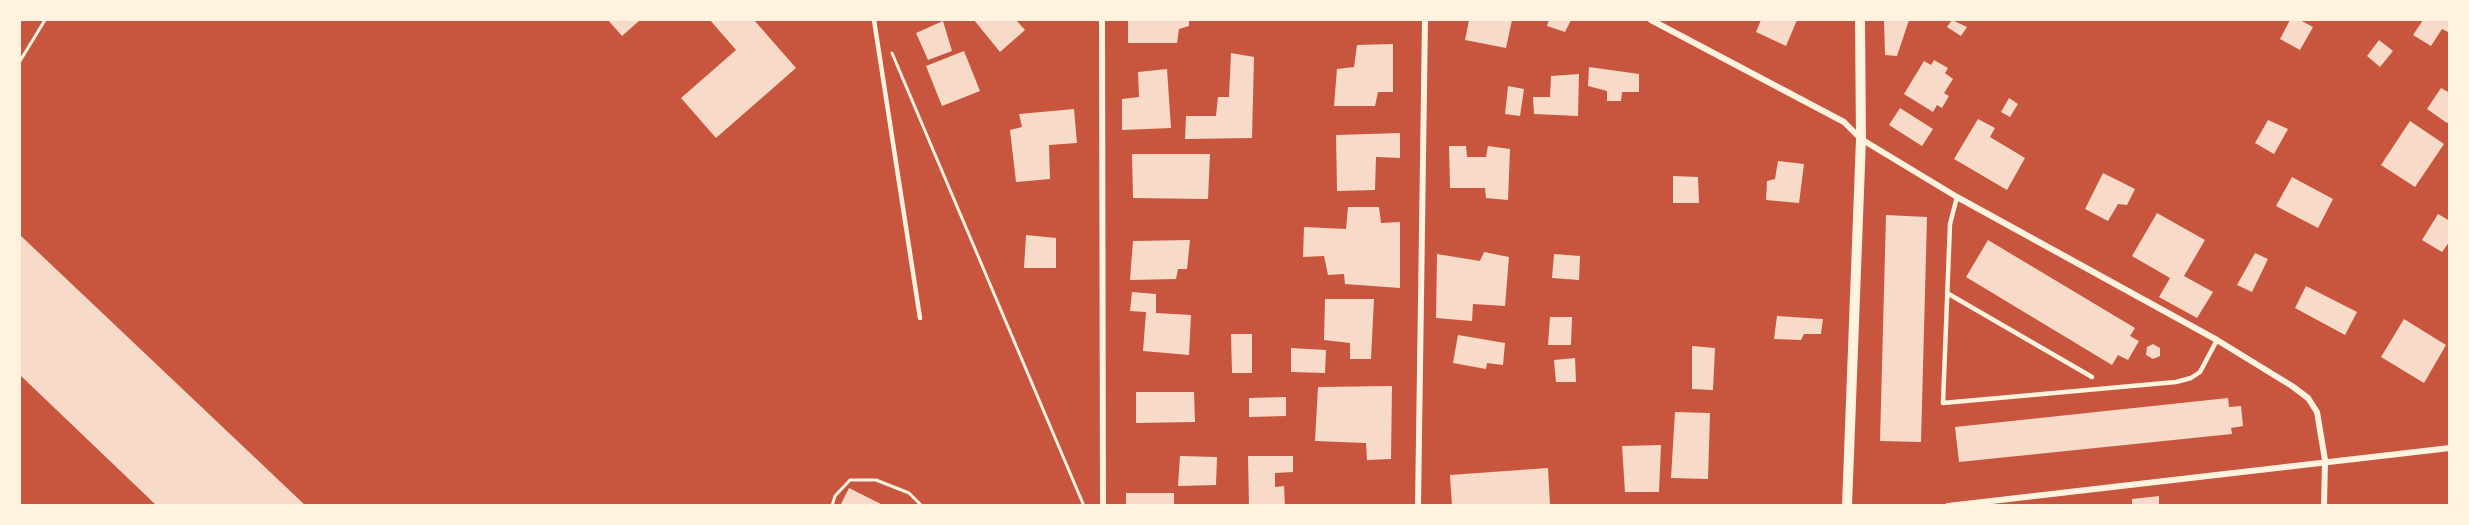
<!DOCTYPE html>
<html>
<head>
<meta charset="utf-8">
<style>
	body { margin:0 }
	#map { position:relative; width:2469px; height:525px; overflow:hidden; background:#c8553d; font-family:Manrope,sans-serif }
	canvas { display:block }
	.frame { position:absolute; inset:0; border:21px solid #fff3e0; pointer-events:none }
</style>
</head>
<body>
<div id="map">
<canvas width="2469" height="525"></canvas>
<div class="frame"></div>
</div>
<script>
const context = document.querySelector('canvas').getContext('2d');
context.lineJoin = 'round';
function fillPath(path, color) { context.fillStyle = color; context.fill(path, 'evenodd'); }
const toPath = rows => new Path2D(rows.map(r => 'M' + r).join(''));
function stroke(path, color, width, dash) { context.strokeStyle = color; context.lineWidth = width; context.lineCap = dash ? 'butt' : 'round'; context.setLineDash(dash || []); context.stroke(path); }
const building = toPath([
	[608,20,640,20,622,36],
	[710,20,754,20,796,68,716,138,681,98,736,50],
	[974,20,1016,20,1025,30,1000,52],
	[1128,20,1189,20,1189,26,1179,29,1177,43,1128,43],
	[1469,20,1512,20,1506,48,1465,40],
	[1549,20,1571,20,1565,32,1547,26],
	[1761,20,1797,20,1786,46,1756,32],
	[1884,20,1909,20,1897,56,1885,55],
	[1952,20,1967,27,1961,36,1947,27],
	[2290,20,2300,20,2313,27,2300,50,2280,39],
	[2423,20,2450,20,2450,33,2442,29,2431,46,2413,35],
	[943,21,952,51,928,60,916,33],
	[2379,40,2393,51,2380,67,2367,56],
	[1393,44,1393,92,1378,92,1375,106,1334,106,1337,69,1354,67,1357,45],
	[964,51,980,91,942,106,926,66],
	[1231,53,1254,57,1252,138,1185,139,1186,116,1216,116,1218,97,1229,97],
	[1934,60,1948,68,1945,73,1953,79,1944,93,1949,96,1942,108,1937,105,1933,112,1904,94,1924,61,1931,65],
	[1589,67,1639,74,1639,92,1622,92,1621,101,1607,101,1607,91,1588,86],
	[1167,69,1171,128,1122,130,1122,99,1139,97,1138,72],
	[1579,74,1578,116,1534,114,1533,97,1550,97,1551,76],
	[1508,86,1524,89,1520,116,1505,114],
	[2441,88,2450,93,2450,120,2447,123,2427,109],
	[2009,98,2018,104,2010,117,2001,112],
	[1900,108,1933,129,1922,146,1889,125],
	[1074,109,1077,143,1049,145,1050,179,1016,182,1010,130,1022,127,1019,114],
	[1978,119,1995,128,1990,137,2025,158,2007,190,1954,159],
	[2268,120,2288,129,2274,154,2255,143],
	[2410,121,2444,144,2415,187,2381,165],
	[1400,133,1400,158,1376,157,1375,190,1337,191,1336,135],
	[1449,146,1466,146,1467,157,1486,157,1488,146,1510,149,1508,200,1486,198,1485,188,1450,188],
	[1132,154,1210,154,1208,199,1133,198],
	[1778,161,1804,164,1799,203,1766,200,1767,181,1775,179],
	[2103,173,2135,189,2127,205,2118,204,2108,221,2085,209],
	[1673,176,1698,177,1699,203,1673,203],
	[2292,177,2333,199,2318,228,2276,206],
	[1348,207,1379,207,1381,223,1400,222,1400,288,1345,284,1344,274,1328,275,1324,256,1303,257,1304,227,1346,229],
	[2157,213,2205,240,2184,276,2213,292,2197,318,2159,297,2170,278,2132,256],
	[2438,214,2450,221,2450,241,2442,252,2422,240],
	[1886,215,1927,217,1921,442,1880,441],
	[20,235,306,506,157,506,20,375],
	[1026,235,1056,238,1056,268,1024,268],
	[1190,240,1187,269,1178,269,1176,279,1130,280,1133,241],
	[1988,240,2135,328,2130,336,2139,341,2128,360,2118,355,2112,365,1966,277],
	[1484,252,1509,257,1505,306,1473,304,1472,321,1436,318,1437,254,1480,261],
	[2255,253,2268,259,2252,292,2237,285],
	[1554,254,1580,256,1579,280,1552,278],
	[2306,286,2357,312,2345,335,2295,308],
	[1132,292,1156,294,1156,313,1191,315,1189,355,1143,351,1146,312,1130,311],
	[1325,299,1374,299,1371,359,1350,359,1350,343,1324,340],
	[1777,316,1823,319,1821,334,1804,334,1801,340,1774,339],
	[1550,317,1572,317,1571,345,1548,345],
	[2404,319,2446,345,2424,383,2381,357],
	[1231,334,1252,334,1252,373,1232,373],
	[1458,335,1505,343,1503,365,1487,363,1486,369,1453,363],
	[2153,344,2160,348,2160,356,2153,359,2146,355,2147,347],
	[1692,346,1715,348,1713,390,1692,389],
	[1291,348,1326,350,1325,373,1291,372],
	[1575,358,1576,382,1556,382,1554,360],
	[1392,386,1391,459,1367,460,1366,443,1315,441,1318,387],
	[1136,392,1194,392,1195,422,1136,423],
	[1286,397,1286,416,1249,417,1249,398],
	[2228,398,2229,407,2241,406,2243,426,2231,428,2232,434,1959,462,1955,427],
	[1675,412,1710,413,1708,479,1671,478],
	[1661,445,1659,492,1625,492,1622,446],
	[1180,456,1217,457,1216,485,1178,486],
	[1248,456,1293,456,1293,472,1275,473,1275,487,1284,486,1285,506,1249,506],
	[1548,468,1550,505,1452,506,1450,475],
	[849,488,885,506,840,506],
	[1126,493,1174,493,1174,506,1126,506],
	[2159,496,2159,506,2132,506,2132,499]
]);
const path = toPath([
	[892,53,1084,506],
	[20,61,45,20],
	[832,506,835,496,850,480,876,480,909,493,922,506]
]);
const service = toPath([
	[874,20,920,318],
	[1957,197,1950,224,1943,403,2176,382,2191,378,2200,372,2217,340],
	[1947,293,2092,377]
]);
const minor = toPath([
	[1102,20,1103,506],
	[1651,20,1844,122,1861,139,1957,197,2217,340,2292,386,2308,398,2317,412,2325,460,2324,506],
	[1418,506,1425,20],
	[1948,506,2450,448]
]);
const tertiary = toPath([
	[1847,506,1861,139,1860,20]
]);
fillPath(building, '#f7dbc8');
stroke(path, '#fff3e0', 3);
stroke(service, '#fff3e0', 4.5);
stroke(minor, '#fff3e0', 6);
stroke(tertiary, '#fff3e0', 10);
</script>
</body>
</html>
